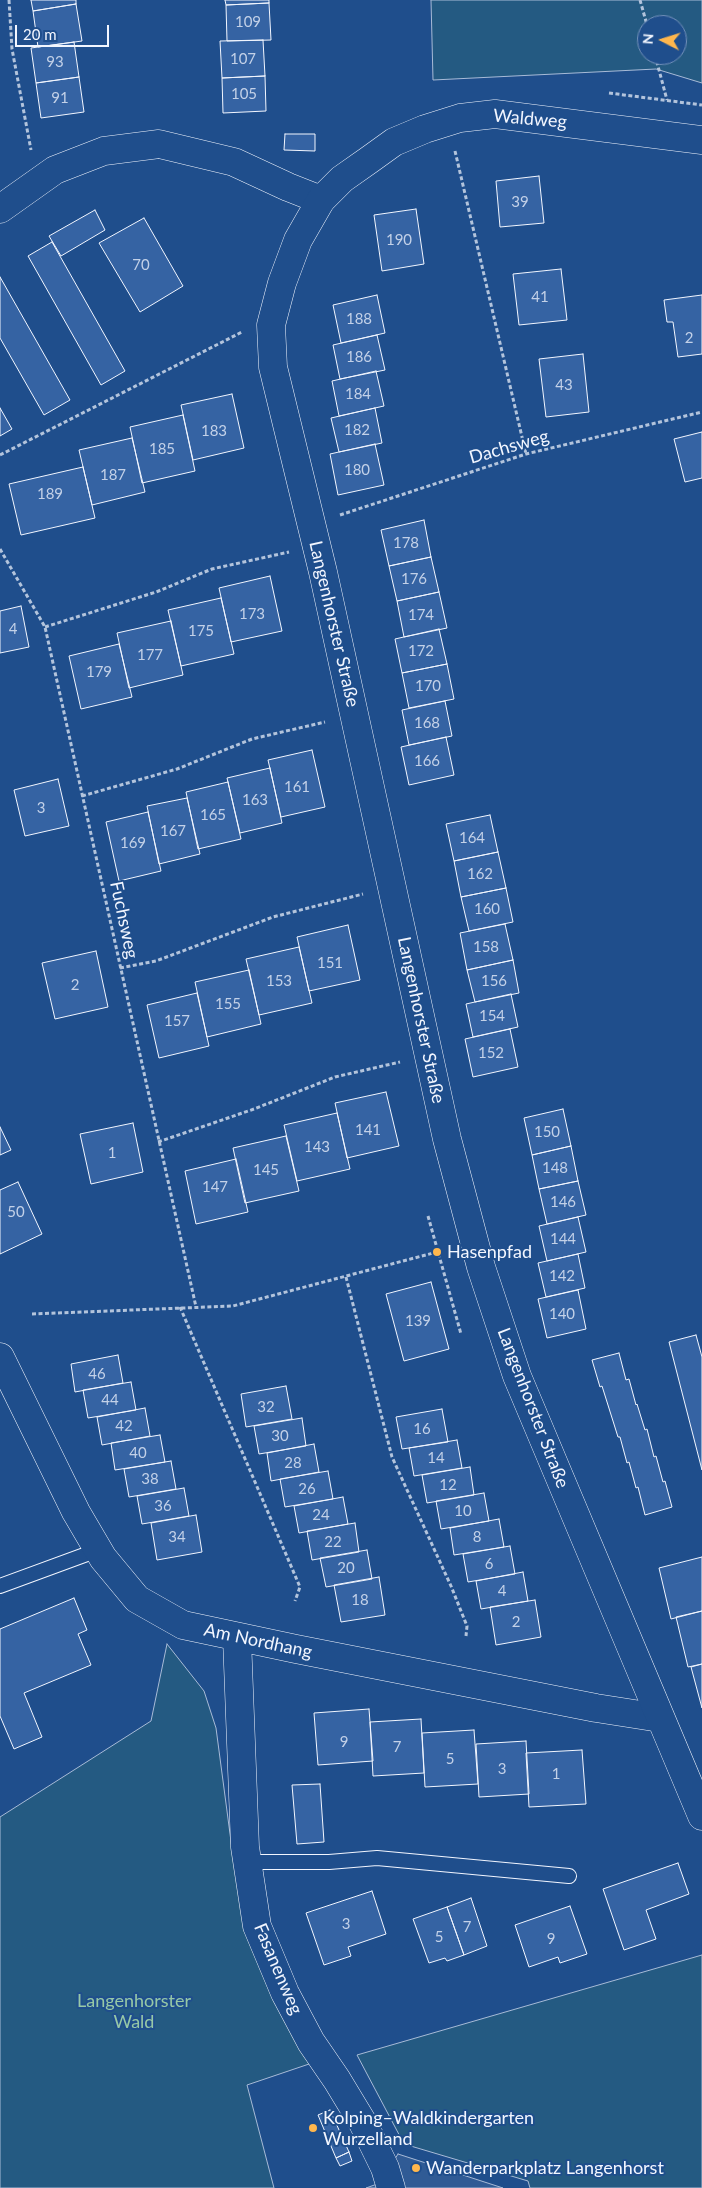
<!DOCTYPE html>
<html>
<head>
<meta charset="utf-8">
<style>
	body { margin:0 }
	#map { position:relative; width:702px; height:2188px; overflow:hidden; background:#1f4e8c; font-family:Lato,sans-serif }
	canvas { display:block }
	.north { position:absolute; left:637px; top:15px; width:50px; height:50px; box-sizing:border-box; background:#1f4e8c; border:1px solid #7391ba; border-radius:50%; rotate:275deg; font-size:14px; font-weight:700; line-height:20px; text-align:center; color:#f2f6ff }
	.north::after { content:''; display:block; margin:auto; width:18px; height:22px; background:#ffb74d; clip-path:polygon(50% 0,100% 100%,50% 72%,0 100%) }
	.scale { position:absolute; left:15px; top:25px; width:94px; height:22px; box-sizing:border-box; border:2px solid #f2f6ff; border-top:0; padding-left:6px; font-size:15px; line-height:18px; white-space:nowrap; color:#f2f6ff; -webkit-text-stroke:4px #1f4e8c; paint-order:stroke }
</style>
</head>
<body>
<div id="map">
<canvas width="702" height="2188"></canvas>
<div class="north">N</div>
<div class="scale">20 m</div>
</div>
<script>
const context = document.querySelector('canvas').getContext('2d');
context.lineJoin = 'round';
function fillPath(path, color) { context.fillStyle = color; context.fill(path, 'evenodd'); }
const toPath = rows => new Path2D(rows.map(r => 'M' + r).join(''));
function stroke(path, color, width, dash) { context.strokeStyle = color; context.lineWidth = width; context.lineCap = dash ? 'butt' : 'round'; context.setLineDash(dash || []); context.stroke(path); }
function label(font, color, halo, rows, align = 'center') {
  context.font = font + ' Lato,sans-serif'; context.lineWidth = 4; context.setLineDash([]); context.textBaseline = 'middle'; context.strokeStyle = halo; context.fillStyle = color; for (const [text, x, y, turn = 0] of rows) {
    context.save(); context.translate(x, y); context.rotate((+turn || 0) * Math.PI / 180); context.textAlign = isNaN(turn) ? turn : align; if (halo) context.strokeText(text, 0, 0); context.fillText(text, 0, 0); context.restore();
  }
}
const green = toPath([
	[431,0,702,0,702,83,656,69,433,80,431,0],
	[647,25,677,25,677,55,647,55,647,25],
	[167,1644,204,1691,216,1728,234,1864,315,2062,247,2085,274,2188,0,2188,0,1817,151,1721,167,1644],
	[702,1955,702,2188,530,2188,528,2181,404,2144,357,2055,702,1955]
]);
const parking = toPath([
	[398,2154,503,2188,366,2188,380,2183,398,2154]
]);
const building = toPath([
	[31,0,76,0,76,4,33,11,31,0],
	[225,0,269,0,269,3,226,5,225,0],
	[269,3,271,40,227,41,226,5,269,3],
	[76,4,82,41,38,47,33,11,76,4],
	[263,40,265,76,222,78,220,41,263,40],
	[74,42,79,77,36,83,31,48,74,42],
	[265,76,266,111,223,113,222,78,265,76],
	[79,77,84,112,41,118,36,83,79,77],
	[285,134,315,134,315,151,284,150,285,134],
	[539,176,544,223,500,227,496,181,539,176],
	[416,209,424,264,382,271,374,215,416,209],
	[95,210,105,230,61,256,49,236,95,210],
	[144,218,183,286,140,312,99,243,144,218],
	[52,242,125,371,101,385,28,256,52,242],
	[561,269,567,320,519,325,513,274,561,269],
	[0,277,70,400,44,415,0,338,0,277],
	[377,295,385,333,341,343,333,305,377,295],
	[702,295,702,354,678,357,673,322,667,322,664,300,702,295],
	[377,335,385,370,340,379,333,345,377,335],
	[583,354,589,412,546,417,539,359,583,354],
	[376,371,384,406,339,416,332,381,376,371],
	[232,394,244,448,193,460,181,405,232,394],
	[0,408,12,429,0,436,0,408],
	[375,408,382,443,339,452,331,418,375,408],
	[183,415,195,471,142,483,130,427,183,415],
	[702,432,702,478,685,482,674,439,702,432],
	[132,438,145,492,92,505,79,450,132,438],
	[375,444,384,485,338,495,330,454,375,444],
	[83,467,95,518,21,535,9,484,83,467],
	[424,520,431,557,389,566,381,530,424,520],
	[431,557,439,592,397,601,389,566,431,557],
	[270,576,282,631,231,642,219,588,270,576],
	[439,592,447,628,404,637,397,601,439,592],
	[221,598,234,654,181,666,168,610,221,598],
	[21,606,29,647,0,653,0,611,21,606],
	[171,621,183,675,129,688,117,633,171,621],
	[439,629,447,664,402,673,395,639,439,629],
	[119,644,132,697,81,709,69,656,119,644],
	[447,664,454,699,409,708,402,673,447,664],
	[445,701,452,736,409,745,402,710,445,701],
	[446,737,454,775,409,785,401,747,446,737],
	[312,750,325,807,281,817,268,760,312,750],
	[270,768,282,823,240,833,227,778,270,768],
	[58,779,69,826,25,836,14,790,58,779],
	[228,782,241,839,198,849,186,792,228,782],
	[187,798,200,854,159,864,147,806,187,798],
	[148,812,161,871,119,881,106,822,148,812],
	[490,815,498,852,454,861,446,824,490,815],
	[498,852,506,888,461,897,454,861,498,852],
	[506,888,513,922,469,931,461,897,506,888],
	[505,924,513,960,467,970,460,933,505,924],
	[348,925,360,980,309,991,297,937,348,925],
	[299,947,312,1003,259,1015,246,959,299,947],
	[96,951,108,1007,55,1019,42,963,96,951],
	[513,960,519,993,475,1002,467,970,513,960],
	[249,970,261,1024,207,1037,195,982,249,970],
	[197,993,209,1046,159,1058,147,1005,197,993],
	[511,994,518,1027,473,1037,466,1004,511,994],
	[510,1029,518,1067,473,1077,465,1039,510,1029],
	[386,1092,399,1146,347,1158,335,1103,386,1092],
	[563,1109,571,1146,532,1155,524,1118,563,1109],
	[337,1113,350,1169,297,1181,284,1125,337,1113],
	[133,1123,143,1172,91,1184,80,1134,133,1123],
	[0,1127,11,1150,0,1155,0,1127],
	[286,1136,299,1191,245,1203,233,1148,286,1136],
	[571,1146,578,1181,539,1189,532,1155,571,1146],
	[236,1159,248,1212,196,1224,185,1171,236,1159],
	[578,1181,586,1215,547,1224,539,1189,578,1181],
	[18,1182,42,1234,0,1254,0,1190,18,1182],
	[578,1217,586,1252,547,1261,539,1226,578,1217],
	[578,1254,585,1288,546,1297,538,1263,578,1254],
	[431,1282,449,1349,404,1361,386,1294,431,1282],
	[578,1290,586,1329,547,1338,538,1299,578,1290],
	[696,1335,702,1357,702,1470,669,1342,696,1335],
	[619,1353,626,1380,629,1379,636,1405,637,1404,645,1430,647,1429,654,1457,656,1456,663,1482,665,1481,672,1507,645,1515,638,1487,636,1488,629,1462,627,1463,620,1437,618,1437,602,1386,600,1387,592,1360,619,1353],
	[118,1355,123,1383,75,1392,71,1364,118,1355],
	[131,1382,136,1410,88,1418,83,1390,131,1382],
	[286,1386,292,1419,246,1427,241,1394,286,1386],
	[145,1408,150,1436,102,1445,97,1417,145,1408],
	[442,1409,448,1442,402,1449,396,1417,442,1409],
	[302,1418,306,1446,259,1454,254,1426,302,1418],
	[160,1435,165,1462,115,1470,111,1443,160,1435],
	[457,1440,462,1468,414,1476,409,1448,457,1440],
	[314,1444,319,1472,271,1481,267,1453,314,1444],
	[171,1461,176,1489,129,1497,124,1469,171,1461],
	[470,1467,474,1495,427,1503,422,1475,470,1467],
	[328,1471,333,1499,285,1507,280,1479,328,1471],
	[184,1488,189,1516,142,1524,137,1496,184,1488],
	[484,1493,489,1521,441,1529,436,1501,484,1493],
	[343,1497,348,1524,299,1533,294,1506,343,1497],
	[196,1515,202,1552,157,1560,151,1523,196,1515],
	[499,1519,504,1547,454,1555,450,1528,499,1519],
	[355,1523,359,1552,312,1560,307,1531,355,1523],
	[510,1546,515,1574,468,1582,463,1554,510,1546],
	[367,1550,372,1579,326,1587,320,1558,367,1550],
	[702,1557,702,1611,671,1619,659,1568,702,1557],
	[523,1572,528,1601,481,1609,476,1581,523,1572],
	[379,1577,385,1615,341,1622,334,1585,379,1577],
	[74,1598,87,1630,78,1634,91,1665,24,1693,42,1737,14,1749,0,1716,0,1629,74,1598],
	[535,1600,541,1637,496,1645,490,1607,535,1600],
	[702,1611,702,1664,688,1667,676,1617,702,1611],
	[702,1664,702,1708,691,1667,702,1664],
	[369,1709,373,1761,318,1765,314,1713,369,1709],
	[421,1719,424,1773,373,1776,370,1722,421,1719],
	[474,1730,478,1784,425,1787,422,1733,474,1730],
	[526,1741,529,1794,479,1797,476,1744,526,1741],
	[582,1750,586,1804,529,1807,526,1753,582,1750],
	[320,1784,324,1842,297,1844,292,1785,320,1784],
	[678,1863,689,1894,646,1910,656,1939,624,1950,603,1889,678,1863],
	[372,1891,386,1934,348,1947,351,1956,324,1965,306,1913,372,1891],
	[471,1898,487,1946,464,1955,447,1907,471,1898],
	[570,1906,587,1954,560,1963,558,1957,529,1967,515,1925,570,1906],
	[447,1907,464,1955,447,1961,445,1958,429,1963,413,1919,447,1907],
	[330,2110,349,2152,336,2158,318,2115,330,2110],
	[349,2152,352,2161,340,2166,336,2158,349,2152]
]);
const path = toPath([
	[9,0,12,49,31,150],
	[640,0,647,25],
	[655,55,667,100],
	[609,93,702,105],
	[455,151,526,454],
	[0,455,242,332],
	[340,515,526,454,702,412],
	[0,549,45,627,196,1307],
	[45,627,156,592,212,569,289,552],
	[82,796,177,769,252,739,325,722],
	[120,968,156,961,273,917,363,894],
	[158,1142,254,1109,335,1077,400,1062],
	[428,1216,461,1334],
	[346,1277,392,1457,451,1586,467,1626,466,1636],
	[180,1307,300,1587,295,1601],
	[32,1314,233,1306,437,1252]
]);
const lane = toPath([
	[0,1586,98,1550],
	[247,1862,329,1862,377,1858,569,1876]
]);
const street = toPath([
	[0,209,55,170,104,151,159,144,234,162,288,187,321,200],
	[0,1357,76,1512,103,1558,137,1599,183,1625,296,1649,596,1708,660,1718],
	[237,1638,245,1847,257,1926,285,1993,311,2042,337,2080,363,2123,385,2168,391,2188]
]);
const secondary = toPath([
	[702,140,495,114,460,118,425,129,394,142,369,160,342,179,321,200,298,240,282,283,271,325,273,367,323,572,447,1139,481,1267,517,1376,702,1816]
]);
const markers = [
	[437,1252,5,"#ffb74d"],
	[313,2128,5,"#ffb74d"],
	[416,2168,5,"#ffb74d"]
];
const numberNames = [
	["109",248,22],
	["107",243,59],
	["93",55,62],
	["105",244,94],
	["91",60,98],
	["39",520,202],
	["190",399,240],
	["70",141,265],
	["41",540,297],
	["188",359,319],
	["2",689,338],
	["186",359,357],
	["43",564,385],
	["184",358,394],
	["182",357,430],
	["183",214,431],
	["185",162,449],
	["180",357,470],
	["187",113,475],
	["189",50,494],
	["178",406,543],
	["176",414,579],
	["173",252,614],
	["174",421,615],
	["4",13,629],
	["175",201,631],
	["172",421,651],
	["177",150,655],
	["179",99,672],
	["170",428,686],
	["168",427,723],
	["166",427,761],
	["161",297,787],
	["163",255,800],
	["3",41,808],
	["165",213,815],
	["167",173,831],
	["164",472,838],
	["169",133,843],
	["162",480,874],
	["160",487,909],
	["158",486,947],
	["151",330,963],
	["153",279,981],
	["156",494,981],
	["2",75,985],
	["155",228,1004],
	["154",492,1016],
	["157",177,1021],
	["152",491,1053],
	["141",368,1130],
	["150",547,1132],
	["143",317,1147],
	["1",112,1153],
	["148",555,1168],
	["145",266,1170],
	["147",215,1187],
	["146",563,1202],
	["50",16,1212],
	["144",563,1239],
	["142",562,1276],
	["140",562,1314],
	["139",418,1321],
	["46",97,1374],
	["44",110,1400],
	["32",266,1407],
	["42",124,1426],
	["16",422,1429],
	["30",280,1436],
	["40",138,1453],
	["14",436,1458],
	["28",293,1463],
	["38",150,1479],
	["12",448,1485],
	["26",307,1489],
	["36",163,1506],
	["10",463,1511],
	["24",321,1515],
	["34",177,1537],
	["8",477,1537],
	["22",333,1542],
	["6",489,1564],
	["20",346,1568],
	["4",502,1591],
	["18",360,1600],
	["2",516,1622],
	["9",344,1742],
	["7",397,1747],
	["5",450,1759],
	["3",502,1769],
	["1",556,1774],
	["3",346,1924],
	["7",467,1927],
	["5",439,1937],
	["9",551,1939]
];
const streetNames = [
	["Waldweg",530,119,5],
	["Dachsweg",509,447,-16],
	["Langenhorster Straße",334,624,77],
	["Fuchsweg",124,920,78],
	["Langenhorster Straße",421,1020,78],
	["Langenhorster Straße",533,1408,69],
	["Am Nordhang",258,1641,12],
	["Fasanenweg",278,1969,67]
];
const poiNames = [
	["Hasenpfad",447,1252],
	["Kolping–Waldkindergarten",323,2118],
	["Wurzelland",323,2139],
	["Wanderparkplatz Langenhorst",426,2168]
];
const parkNames = [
	["Langenhorster",134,2001],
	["Wald",134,2022]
];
fillPath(green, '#245a82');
stroke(green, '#a8bbd7', 1);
fillPath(parking, '#305b95');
stroke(parking, '#a8bbd7', 1);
fillPath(building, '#3563a3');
stroke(building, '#f2f6ff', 1);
stroke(lane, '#f2f6ff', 16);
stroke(street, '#f2f6ff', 29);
stroke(secondary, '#f2f6ff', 29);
stroke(path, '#b3c4dc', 3, [4, 2.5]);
stroke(lane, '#1f4e8c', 14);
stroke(street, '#1f4e8c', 28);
stroke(secondary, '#1f4e8c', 28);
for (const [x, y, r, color] of markers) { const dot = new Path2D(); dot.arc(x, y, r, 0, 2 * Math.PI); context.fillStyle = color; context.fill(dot); stroke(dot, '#1f4e8c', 2); }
label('15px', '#c3d1e8', null, numberNames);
label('18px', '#f2f6ff', '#1f4e8c', streetNames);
label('18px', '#f2f6ff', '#1f4e8c', poiNames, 'left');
label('18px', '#97c8a6', '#1f4e8c', parkNames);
</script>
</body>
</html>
